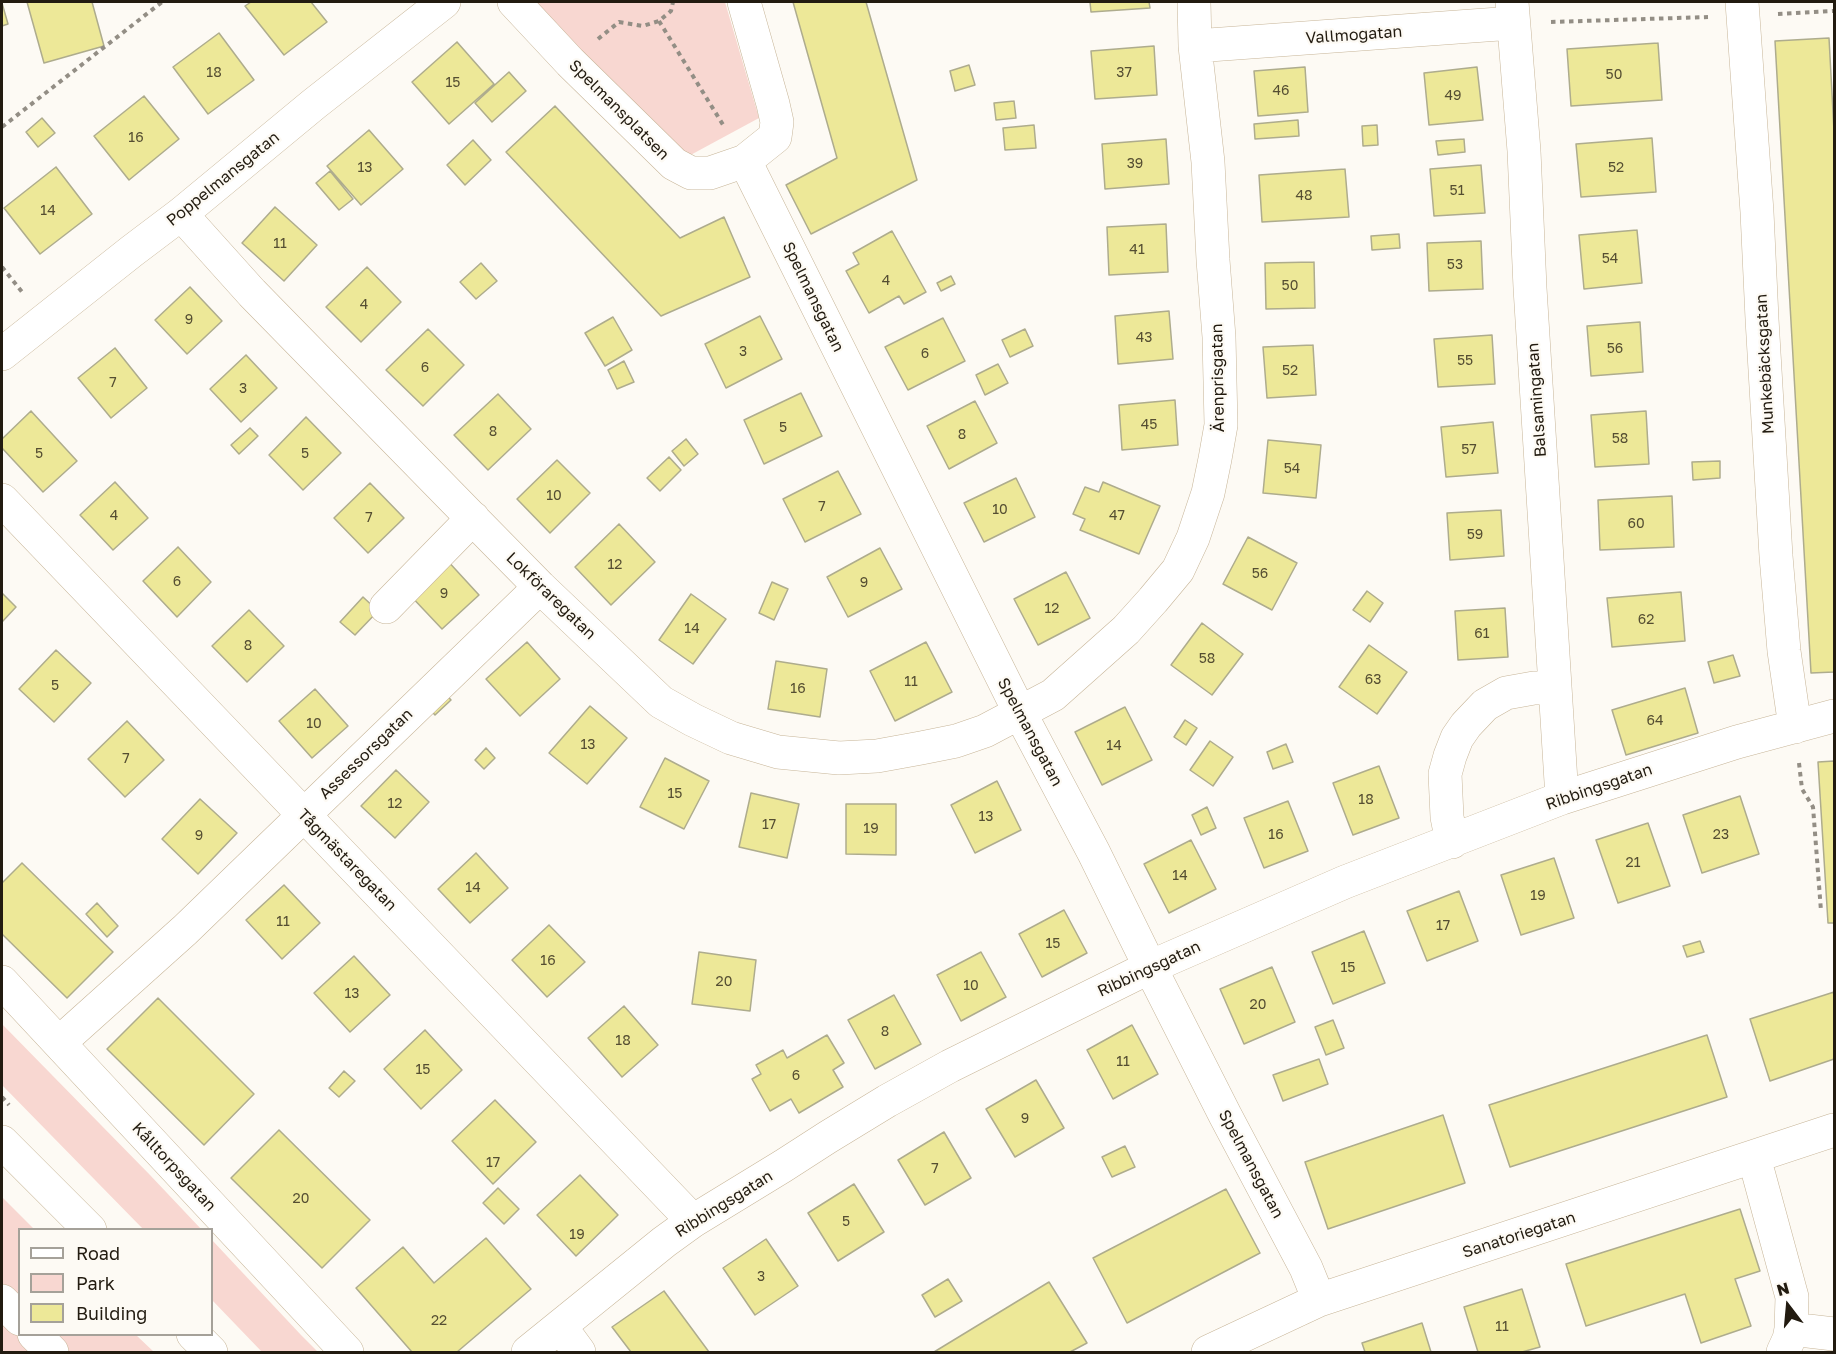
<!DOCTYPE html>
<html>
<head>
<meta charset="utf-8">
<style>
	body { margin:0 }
	#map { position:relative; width:1836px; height:1354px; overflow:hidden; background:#fdfaf4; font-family:"Golos Text",sans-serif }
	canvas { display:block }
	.frame { position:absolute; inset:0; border:3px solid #221b10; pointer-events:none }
	.legend { position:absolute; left:18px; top:1228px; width:195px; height:108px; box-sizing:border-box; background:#fdfaf4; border:2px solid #a5a199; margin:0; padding:8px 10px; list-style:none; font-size:18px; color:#221b10 }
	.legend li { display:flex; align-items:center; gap:12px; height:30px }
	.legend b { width:30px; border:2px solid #a5a199 }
	.north { position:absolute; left:1758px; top:1276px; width:60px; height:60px; -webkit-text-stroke:4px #fdfaf4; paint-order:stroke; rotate:344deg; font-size:16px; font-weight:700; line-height:24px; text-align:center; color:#221b10 }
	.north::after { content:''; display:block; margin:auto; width:21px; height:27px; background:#221b10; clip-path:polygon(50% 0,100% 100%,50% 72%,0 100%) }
</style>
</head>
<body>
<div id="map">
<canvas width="1836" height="1354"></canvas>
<div class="frame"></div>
<ul class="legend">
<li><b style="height:8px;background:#fff"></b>Road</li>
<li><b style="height:16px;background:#f8d7d1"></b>Park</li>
<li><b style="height:16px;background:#ede898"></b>Building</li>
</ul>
<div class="north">N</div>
</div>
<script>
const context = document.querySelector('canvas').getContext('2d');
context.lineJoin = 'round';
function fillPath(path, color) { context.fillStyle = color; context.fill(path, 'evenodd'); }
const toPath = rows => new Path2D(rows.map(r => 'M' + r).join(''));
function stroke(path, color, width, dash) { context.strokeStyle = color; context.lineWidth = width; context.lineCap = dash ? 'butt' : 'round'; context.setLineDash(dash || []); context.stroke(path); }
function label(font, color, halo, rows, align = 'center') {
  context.font = font + ' "Golos Text",sans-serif'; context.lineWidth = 4.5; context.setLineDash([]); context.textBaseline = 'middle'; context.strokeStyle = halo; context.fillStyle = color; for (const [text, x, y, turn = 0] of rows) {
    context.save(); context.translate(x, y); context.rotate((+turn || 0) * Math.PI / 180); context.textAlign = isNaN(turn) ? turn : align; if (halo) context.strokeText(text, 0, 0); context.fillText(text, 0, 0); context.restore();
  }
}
const green = toPath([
	[534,2,725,2,759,118,685,158],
	[2,1024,150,1175,201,1229,143,1229,2,1085],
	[2,1197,34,1229,20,1230,20,1334,136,1335,154,1352,2,1352],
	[212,1240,301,1335,318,1352,262,1352,212,1300]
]);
const building = toPath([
	[27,2,92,2,104,46,44,63,27,2],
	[251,2,311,2,327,22,284,55,245,6,251,2],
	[793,2,866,2,917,180,811,234,786,185,837,158,793,2],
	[1090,2,1149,2,1150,8,1091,12,1090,2],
	[2,3,8,24,2,26,2,3],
	[219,33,254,80,208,114,173,67,219,33],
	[1829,38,1834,131,1834,672,1811,673,1775,41,1829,38],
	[457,42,494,84,449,124,412,82,457,42],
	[1658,43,1662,100,1571,106,1567,49,1658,43],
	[1154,46,1157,95,1095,99,1091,51,1154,46],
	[969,65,975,85,955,91,950,71,969,65],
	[1305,67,1308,112,1258,116,1254,71,1305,67],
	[1477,67,1483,120,1429,125,1424,73,1477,67],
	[509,72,526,91,492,122,475,103,509,72],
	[144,96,179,139,129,180,94,136,144,96],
	[1014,101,1016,118,996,120,994,103,1014,101],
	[555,106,680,238,724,217,750,277,661,316,506,152,555,106],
	[42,118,55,133,38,147,26,132,42,118],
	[1298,120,1299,136,1255,139,1254,124,1298,120],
	[1034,125,1036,148,1005,150,1003,128,1034,125],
	[1377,125,1378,145,1363,146,1362,126,1377,125],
	[369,130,403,169,361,205,327,166,369,130],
	[1652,138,1656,192,1581,197,1576,144,1652,138],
	[1166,139,1169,184,1105,189,1102,144,1166,139],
	[1464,139,1465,152,1438,155,1436,141,1464,139],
	[473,140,491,160,465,185,447,165,473,140],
	[1481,165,1485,213,1434,216,1430,169,1481,165],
	[56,167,92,214,40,254,4,208,56,167],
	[1345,169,1349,217,1262,222,1259,175,1345,169],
	[330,171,353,199,339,210,316,183,330,171],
	[275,207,317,245,284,281,242,243,275,207],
	[1166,224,1168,272,1109,275,1107,227,1166,224],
	[1637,230,1642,283,1584,289,1579,235,1637,230],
	[892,231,926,292,904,304,899,296,869,313,846,271,859,264,853,253,892,231],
	[1399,234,1400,248,1372,250,1371,236,1399,234],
	[1481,241,1483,289,1429,291,1427,243,1481,241],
	[1314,262,1315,308,1266,309,1265,263,1314,262],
	[481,263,497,281,476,299,460,282,481,263],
	[367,267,401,302,361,342,326,307,367,267],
	[951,276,955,284,941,291,937,283,951,276],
	[190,287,222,321,187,354,155,320,190,287],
	[1169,311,1173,359,1118,364,1115,316,1169,311],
	[760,316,782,359,726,388,705,344,760,316],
	[613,317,632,350,605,366,585,333,613,317],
	[943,318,965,361,908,390,885,347,943,318],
	[1640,322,1643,372,1591,376,1587,326,1640,322],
	[428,329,464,365,423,406,386,370,428,329],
	[1025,329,1033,346,1010,357,1002,340,1025,329],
	[1492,335,1495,384,1438,387,1434,339,1492,335],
	[1313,345,1316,395,1267,398,1263,347,1313,345],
	[115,348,147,388,111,418,78,378,115,348],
	[246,355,277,388,241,422,210,389,246,355],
	[624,361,634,382,617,389,608,370,624,361],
	[998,364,1008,383,985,395,976,375,998,364],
	[801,393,822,436,764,464,744,420,801,393],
	[498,394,531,429,488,470,454,435,498,394],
	[1175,400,1178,445,1122,450,1119,405,1175,400],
	[975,401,997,443,949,469,927,426,975,401],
	[31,411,77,461,43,492,2,448,2,439,31,411],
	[1646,411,1649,464,1595,467,1591,415,1646,411],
	[306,417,341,453,303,490,269,455,306,417],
	[1493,422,1498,473,1446,477,1441,427,1493,422],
	[250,428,258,436,239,454,231,445,250,428],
	[686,439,698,454,684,466,672,451,686,439],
	[1268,440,1321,445,1316,498,1263,493,1268,440],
	[669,457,681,470,660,491,647,478,669,457],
	[557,460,590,493,550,533,517,499,557,460],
	[1720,461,1720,478,1693,480,1692,462,1720,461],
	[838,471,861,514,805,542,783,499,838,471],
	[1016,478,1035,517,984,542,964,503,1016,478],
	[115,482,148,518,113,550,80,515,115,482],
	[1103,482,1160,506,1139,554,1080,530,1085,519,1073,514,1085,487,1099,492,1103,482],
	[370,483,404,518,368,553,334,518,370,483],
	[1672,496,1674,547,1600,550,1598,500,1672,496],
	[1501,510,1504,556,1450,560,1447,513,1501,510],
	[619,524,655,562,611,605,575,567,619,524],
	[1248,537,1297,563,1272,610,1223,584,1248,537],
	[178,547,211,582,177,617,143,581,178,547],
	[880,548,902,589,848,617,827,577,880,548],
	[445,558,479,595,442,629,408,593,445,558],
	[1066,572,1090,618,1038,645,1014,599,1066,572],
	[772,582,788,589,774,620,759,613,772,582],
	[1367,591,1383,603,1370,622,1353,610,1367,591],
	[1681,592,1685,641,1612,647,1607,598,1681,592],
	[2,593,16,607,2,622,2,593],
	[691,594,726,619,693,664,659,640,691,594],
	[363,597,378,611,355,635,340,622,363,597],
	[1505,608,1508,657,1458,660,1455,611,1505,608],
	[249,610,284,646,247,682,212,646,249,610],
	[1202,623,1243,654,1212,695,1171,665,1202,623],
	[527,642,560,679,520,716,486,679,527,642],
	[926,642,952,692,895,721,870,671,926,642],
	[1369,645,1407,672,1377,714,1339,687,1369,645],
	[56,650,91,683,54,722,19,689,56,650],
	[1733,655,1740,676,1714,683,1708,662,1733,655],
	[776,661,827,669,820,717,768,709,776,661],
	[1685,688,1698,733,1626,755,1612,710,1685,688],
	[315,689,348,726,312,758,279,721,315,689],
	[441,689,451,700,435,715,425,704,441,689],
	[590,706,627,738,587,784,549,753,590,706],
	[1125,707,1152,760,1102,785,1075,732,1125,707],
	[1185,720,1197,728,1186,745,1174,737,1185,720],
	[127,721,164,760,125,797,88,759,127,721],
	[1210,741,1233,757,1213,786,1190,770,1210,741],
	[1286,744,1293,762,1273,769,1267,752,1286,744],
	[486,748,495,758,484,769,475,760,486,748],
	[665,758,709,781,684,829,640,807,665,758],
	[1834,761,1834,923,1828,923,1818,762,1834,761],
	[1379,766,1399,818,1353,835,1333,783,1379,766],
	[396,770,429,802,395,838,361,806,396,770],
	[997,781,1021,830,975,853,951,805,997,781],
	[751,793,799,804,787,858,739,847,751,793],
	[1740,796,1759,854,1702,873,1683,815,1740,796],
	[200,799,237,833,198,874,162,839,200,799],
	[1288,801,1308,851,1264,868,1244,818,1288,801],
	[846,804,896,804,896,855,846,854,846,804],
	[1207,807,1216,828,1201,835,1192,815,1207,807],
	[1648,823,1670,886,1618,903,1596,840,1648,823],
	[1191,840,1216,889,1169,913,1144,864,1191,840],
	[476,853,508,888,470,923,438,889,476,853],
	[1554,858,1574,918,1521,935,1501,875,1554,858],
	[22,863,113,952,67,998,2,934,2,883,22,863],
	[284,885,320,923,282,959,246,920,284,885],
	[1459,891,1478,941,1427,961,1407,911,1459,891],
	[97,903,118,926,107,937,86,914,97,903],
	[1064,910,1087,953,1042,977,1019,934,1064,910],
	[549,925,585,962,547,997,512,960,549,925],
	[1364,931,1385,983,1333,1004,1312,952,1364,931],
	[1700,941,1704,952,1687,957,1683,946,1700,941],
	[699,952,756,960,750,1011,692,1004,699,952],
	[981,952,1006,997,961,1021,937,975,981,952],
	[354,956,390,995,350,1032,314,993,354,956],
	[1272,967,1295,1022,1244,1044,1220,989,1272,967],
	[1834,992,1834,1059,1770,1081,1750,1019,1834,992],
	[894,995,921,1044,875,1069,848,1020,894,995],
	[158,998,254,1094,204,1145,107,1049,158,998],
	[624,1006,658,1045,622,1077,588,1038,624,1006],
	[1333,1020,1344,1048,1326,1055,1315,1027,1333,1020],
	[1132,1025,1158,1074,1113,1099,1087,1050,1132,1025],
	[425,1030,462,1070,421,1109,384,1069,425,1030],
	[827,1035,844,1063,833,1070,843,1087,799,1113,791,1099,770,1111,752,1079,761,1074,756,1065,783,1050,787,1058,827,1035],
	[1707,1035,1727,1097,1510,1167,1489,1105,1707,1035],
	[1319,1059,1328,1084,1283,1101,1273,1075,1319,1059],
	[344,1071,355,1081,339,1097,329,1088,344,1071],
	[1036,1080,1064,1128,1015,1157,986,1109,1036,1080],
	[495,1100,536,1142,493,1184,452,1141,495,1100],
	[1443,1115,1465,1183,1328,1229,1305,1162,1443,1115],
	[279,1130,370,1220,322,1268,231,1178,279,1130],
	[944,1132,971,1178,925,1205,898,1160,944,1132],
	[1125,1146,1135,1167,1112,1177,1102,1157,1125,1146],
	[580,1175,618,1215,576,1256,537,1215,580,1175],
	[854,1184,884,1232,838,1261,808,1213,854,1184],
	[498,1188,519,1209,504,1224,483,1203,498,1188],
	[1226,1189,1260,1253,1127,1323,1093,1258,1226,1189],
	[1740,1209,1760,1271,1735,1279,1751,1326,1701,1343,1685,1294,1586,1326,1566,1264,1740,1209],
	[486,1238,531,1289,457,1352,412,1352,356,1288,403,1247,434,1283,486,1238],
	[766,1239,798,1286,755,1315,723,1268,766,1239],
	[948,1279,962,1301,935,1317,922,1295,948,1279],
	[1049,1282,1087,1343,1070,1352,934,1352,1049,1282],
	[1522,1289,1540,1347,1522,1352,1478,1352,1464,1307,1522,1289],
	[664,1291,709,1352,631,1352,612,1327,664,1291],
	[1422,1323,1431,1352,1365,1352,1362,1343,1422,1323]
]);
const path = toPath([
	[1778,14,1834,11],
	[659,21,725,128],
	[1551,22,1708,17],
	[598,39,619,22,643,26,659,21,671,11,673,2],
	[2,127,162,2],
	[2,267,22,292],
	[1799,763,1802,789,1813,807,1821,911],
	[2,1097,9,1105]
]);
const minor = toPath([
	[514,2,570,62,674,164,691,173,710,173,745,161,775,137,777,122,773,104,744,2],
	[1512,2,1524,151,1530,288,1562,798],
	[1742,2,1757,212,1762,319,1776,556,1784,651,1795,727],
	[1195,46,1513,23],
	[745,161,1020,713,1094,853,1150,967,1225,1115,1306,1268,1319,1300],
	[181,214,252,293,478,524,540,587,661,702,693,720,731,738,778,752,839,758,877,756,921,748,956,741,985,731,1053,695,1126,630,1153,600,1178,570,1193,538,1208,493,1215,459,1221,425,1219,337,1213,260,1208,162,1195,46,1194,2],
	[2,354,132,251,181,214,314,104,444,2],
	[2,500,693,1221],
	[386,607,473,518],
	[1452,842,1447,817,1445,774,1450,756,1457,738,1466,725,1485,705,1506,693,1534,688,1555,687],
	[2,982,347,1352],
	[59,1043,185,930,540,587],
	[2,1142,90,1230],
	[1754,1157,1792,1297,1791,1329,1789,1339,1783,1352],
	[2,1301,20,1319],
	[560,1326,579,1352],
	[1791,1329,1834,1334],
	[34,1334,52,1352],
	[193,1334,211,1352],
	[528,1352,664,1242,693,1221,783,1166,828,1137,887,1101,950,1066,1150,967,1345,882,1562,798,1737,742,1834,716],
	[1208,1352,1319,1300,1834,1130]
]);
const numberNames = [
	["18",214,73],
	["37",1124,73],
	["50",1614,75],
	["15",453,83],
	["46",1281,91],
	["49",1453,96],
	["16",136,138],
	["39",1135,164],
	["13",365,168],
	["52",1616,168],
	["51",1457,191],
	["48",1304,196],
	["14",48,211],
	["11",280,244],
	["41",1137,250],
	["54",1610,259],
	["53",1455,265],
	["4",886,281],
	["50",1290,286],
	["4",364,305],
	["9",189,320],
	["43",1144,338],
	["56",1615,349],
	["3",743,352],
	["6",925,354],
	["55",1465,361],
	["6",425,368],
	["52",1290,371],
	["7",113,383],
	["3",243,389],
	["45",1149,425],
	["5",783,428],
	["8",493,432],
	["8",962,435],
	["58",1620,439],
	["57",1469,450],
	["5",39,454],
	["5",305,454],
	["54",1292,469],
	["10",554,496],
	["7",822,507],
	["10",1000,510],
	["4",114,516],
	["47",1117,516],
	["7",369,518],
	["60",1636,524],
	["59",1475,535],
	["12",615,565],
	["56",1260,574],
	["6",177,582],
	["9",864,583],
	["9",444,594],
	["12",1052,609],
	["62",1646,620],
	["14",692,629],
	["61",1482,634],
	["8",248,646],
	["58",1207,659],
	["63",1373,680],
	["11",911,682],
	["5",55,686],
	["16",798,689],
	["64",1655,721],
	["10",314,724],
	["13",588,745],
	["14",1114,746],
	["7",126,759],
	["15",675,794],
	["18",1366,800],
	["12",395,804],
	["13",986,817],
	["17",769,825],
	["19",871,829],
	["16",1276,835],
	["23",1721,835],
	["9",199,836],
	["21",1633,863],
	["14",1180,876],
	["14",473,888],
	["19",1538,896],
	["11",283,922],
	["17",1443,926],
	["15",1053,944],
	["16",548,961],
	["15",1348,968],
	["20",724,982],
	["10",971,986],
	["13",352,994],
	["20",1258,1005],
	["8",885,1032],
	["18",623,1041],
	["11",1123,1062],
	["15",423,1070],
	["6",796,1076],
	["9",1025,1119],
	["17",493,1163],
	["7",935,1169],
	["20",301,1199],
	["5",846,1222],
	["19",577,1235],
	["3",761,1277],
	["22",439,1321],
	["11",1502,1327]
];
const streetNames = [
	["Vallmogatan",1354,35,-4],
	["Spelmansplatsen",619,110,45],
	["Poppelmansgatan",223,179,-39],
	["Spelmansgatan",813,297,64],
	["Munkebäcksgatan",1765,364,-93],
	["Ärenprisgatan",1218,378,-91],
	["Balsamingatan",1537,400,-94],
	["Lokföraregatan",551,596,44],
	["Spelmansgatan",1030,732,62],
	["Assessorsgatan",366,754,-44],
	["Ribbingsgatan",1599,787,-19],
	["Tågmästaregatan",347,860,46],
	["Ribbingsgatan",1149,969,-25],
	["Spelmansgatan",1251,1164,62],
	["Kålltorpsgatan",174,1167,47],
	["Ribbingsgatan",724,1204,-32],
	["Sanatoriegatan",1519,1235,-18]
];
fillPath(green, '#f8d7d1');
fillPath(building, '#ede898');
stroke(building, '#aeac8d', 1.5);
stroke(minor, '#c7b598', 34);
stroke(path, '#938e85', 4, [4.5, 4.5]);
stroke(minor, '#fff', 33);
label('14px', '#554e32', null, numberNames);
label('16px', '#221b10', '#fdfaf4', streetNames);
</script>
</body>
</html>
